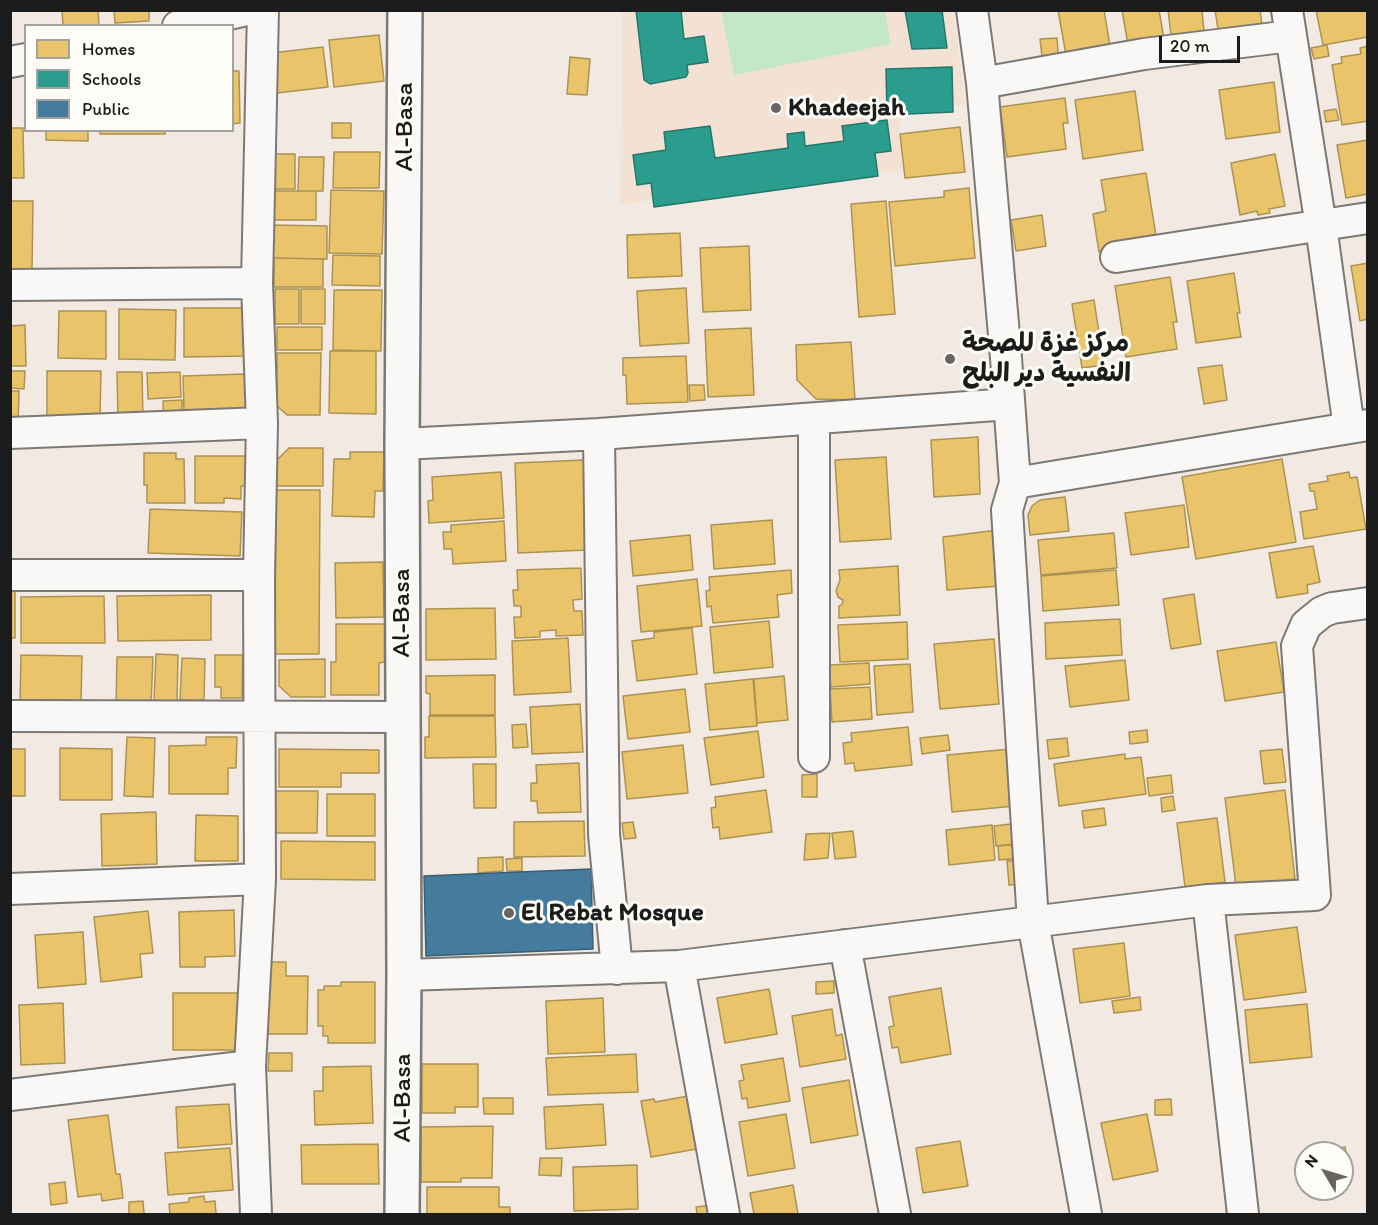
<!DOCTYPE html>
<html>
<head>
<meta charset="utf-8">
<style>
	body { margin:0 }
	#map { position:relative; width:1378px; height:1225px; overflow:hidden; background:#f2eae2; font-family:Itim,sans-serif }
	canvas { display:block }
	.frame { position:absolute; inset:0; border:12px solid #1c1c1c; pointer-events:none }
	.legend { position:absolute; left:24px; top:24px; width:210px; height:108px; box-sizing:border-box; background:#fdfcf7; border:2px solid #a3a29f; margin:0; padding:8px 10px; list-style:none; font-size:18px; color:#1c1c1c }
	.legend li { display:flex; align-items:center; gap:12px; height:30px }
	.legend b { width:30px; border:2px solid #a3a29f }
	.north { position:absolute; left:1294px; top:1141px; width:60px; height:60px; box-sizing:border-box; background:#fdfcf7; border:2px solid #a3a29f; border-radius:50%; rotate:308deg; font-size:16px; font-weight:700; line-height:24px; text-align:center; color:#1c1c1c }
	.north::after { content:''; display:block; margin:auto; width:21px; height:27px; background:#676461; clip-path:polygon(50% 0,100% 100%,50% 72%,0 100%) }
	.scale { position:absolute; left:1159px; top:36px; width:81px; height:27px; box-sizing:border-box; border:3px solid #1c1c1c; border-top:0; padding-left:8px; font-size:18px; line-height:21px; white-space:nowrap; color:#1c1c1c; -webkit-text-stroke:4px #fdfcf7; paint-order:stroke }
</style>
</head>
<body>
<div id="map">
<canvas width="1378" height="1225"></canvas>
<div class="frame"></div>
<ul class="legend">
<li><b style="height:16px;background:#e9c46a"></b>Homes</li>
<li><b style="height:16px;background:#2a9d8f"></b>Schools</li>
<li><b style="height:16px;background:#457b9d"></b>Public</li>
</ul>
<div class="north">N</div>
<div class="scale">20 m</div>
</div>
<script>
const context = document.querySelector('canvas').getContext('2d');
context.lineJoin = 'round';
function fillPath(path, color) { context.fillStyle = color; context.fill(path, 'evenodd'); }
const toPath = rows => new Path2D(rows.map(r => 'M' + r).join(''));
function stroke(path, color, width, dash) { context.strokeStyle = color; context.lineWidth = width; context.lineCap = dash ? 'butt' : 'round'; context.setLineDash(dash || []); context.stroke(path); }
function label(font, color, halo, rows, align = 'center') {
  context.font = font + ' Itim,"Playpen Sans Arabic",sans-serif'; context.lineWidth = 6; context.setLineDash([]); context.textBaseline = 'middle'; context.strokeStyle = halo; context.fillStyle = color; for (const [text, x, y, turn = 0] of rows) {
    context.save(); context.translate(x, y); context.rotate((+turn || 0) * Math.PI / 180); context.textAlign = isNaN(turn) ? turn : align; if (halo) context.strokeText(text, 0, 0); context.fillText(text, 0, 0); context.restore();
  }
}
const built = toPath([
	[622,11,954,11,965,105,899,112,902,170,620,204]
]);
const green = toPath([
	[721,11,885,11,891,44,734,75]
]);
const homes = toPath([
	[62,10,98,10,99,26,63,26,62,10],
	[114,10,149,10,149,21,115,23,114,10],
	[1058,10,1104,10,1110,46,1066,55,1058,10],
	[1122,10,1159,10,1164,39,1128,45,1122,10],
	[1168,10,1202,10,1204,31,1171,35,1168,10],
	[1215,10,1260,10,1263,30,1219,36,1215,10],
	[1316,10,1368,10,1368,37,1323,45,1316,10],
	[379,35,384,81,334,87,329,40,379,35],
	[1057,38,1059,63,1043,65,1040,39,1057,38],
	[1327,45,1329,56,1314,59,1311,48,1327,45],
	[1368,46,1368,121,1342,125,1332,65,1342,63,1341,57,1361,54,1360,48,1368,46],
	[323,47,328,87,277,93,272,53,323,47],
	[570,57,590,59,587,95,567,94,570,57],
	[232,71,239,71,240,123,232,124,232,71],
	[1274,82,1280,132,1226,139,1219,90,1274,82],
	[1135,91,1143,150,1083,159,1075,100,1135,91],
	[1065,98,1068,123,1063,123,1066,149,1007,157,1000,107,1065,98],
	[1336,109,1339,120,1326,122,1324,111,1336,109],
	[332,123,351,123,351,138,332,138,332,123],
	[960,127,965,172,905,178,900,134,960,127],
	[10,128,23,128,24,178,10,178,10,128],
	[46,130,88,130,88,141,46,140,46,130],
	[100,130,165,130,165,134,100,134,100,130],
	[1368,140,1368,194,1346,198,1337,145,1368,140],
	[334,152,380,152,379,188,333,188,334,152],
	[273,154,295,154,295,189,273,189,273,154],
	[1275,154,1285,206,1269,209,1270,213,1258,215,1257,211,1240,215,1231,163,1275,154],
	[299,157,324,157,323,191,298,191,299,157],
	[1146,173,1157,242,1099,252,1093,214,1106,211,1101,180,1146,173],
	[969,188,975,258,895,266,889,202,944,197,944,191,969,188],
	[331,190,384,191,382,254,329,253,331,190],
	[270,191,316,191,316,220,270,220,270,191],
	[10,201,33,201,32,271,10,271,10,201],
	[886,201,895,314,859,317,851,204,886,201],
	[1042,215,1046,246,1016,251,1011,220,1042,215],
	[273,225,327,226,327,259,273,258,273,225],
	[680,233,682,276,628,278,627,235,680,233],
	[749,246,751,310,703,312,700,248,749,246],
	[333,255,380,256,380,286,332,285,333,255],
	[274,258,323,259,323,287,274,287,274,258],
	[1368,263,1368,319,1360,321,1351,266,1368,263],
	[1234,273,1240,313,1237,313,1241,337,1196,343,1187,281,1234,273],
	[1170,277,1177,322,1173,322,1177,349,1126,357,1115,286,1170,277],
	[686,288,689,343,640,346,637,291,686,288],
	[275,289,299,289,299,324,275,324,275,289],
	[301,289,325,289,325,324,301,324,301,289],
	[334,290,382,290,381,351,333,350,334,290],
	[1094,300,1104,365,1082,368,1072,304,1094,300],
	[184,308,247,308,247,356,184,357,184,308],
	[119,309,176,310,175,360,119,359,119,309],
	[59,311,106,311,106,359,58,358,59,311],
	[25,325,26,366,10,366,10,326,25,325],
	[277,327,322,327,322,350,277,350,277,327],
	[751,328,754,395,708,397,705,330,751,328],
	[851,342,855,400,816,399,797,380,796,345,851,342],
	[330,351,376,351,376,414,329,413,330,351],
	[277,353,321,353,320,415,287,415,277,406,277,353],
	[686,356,688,402,627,404,626,375,623,375,623,358,686,356],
	[1222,365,1227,400,1204,404,1198,368,1222,365],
	[10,371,25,371,24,389,10,388,10,371],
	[47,371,101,371,100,416,47,416,47,371],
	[117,372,142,372,143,419,118,419,117,372],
	[180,372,181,397,148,399,147,373,180,372],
	[245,374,246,409,184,411,183,376,245,374],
	[689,385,704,385,705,400,690,401,689,385],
	[10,391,19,391,18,424,10,424,10,391],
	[182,400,182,423,164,424,163,401,182,400],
	[978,437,980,494,934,497,931,440,978,437],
	[289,448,323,448,323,486,276,486,277,460,289,448],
	[350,452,384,452,383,491,375,491,374,517,332,516,334,459,350,459,350,452],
	[144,453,176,453,176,459,184,459,185,503,147,503,147,485,144,485,144,453],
	[195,456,249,456,249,486,241,486,241,499,224,498,224,503,195,503,195,456],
	[886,457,891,539,840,542,835,460,886,457],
	[1282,459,1296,542,1196,559,1182,477,1282,459],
	[584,460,587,550,518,553,515,463,584,460],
	[501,472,504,518,429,523,428,501,433,500,432,477,501,472],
	[1349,472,1350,478,1357,477,1366,529,1304,539,1300,512,1317,509,1314,491,1310,491,1309,484,1328,481,1327,476,1349,472],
	[276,490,320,490,319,654,275,654,276,490],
	[1065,497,1069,531,1030,535,1028,515,1032,506,1040,500,1065,497],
	[1184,505,1189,547,1131,555,1125,513,1184,505],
	[150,509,242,512,240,556,148,553,150,509],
	[772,520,775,564,714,569,711,525,772,520],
	[504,521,506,561,453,564,452,549,444,549,443,532,451,532,451,525,504,521],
	[997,530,1000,586,947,590,943,537,997,530],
	[1114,533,1117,568,1041,575,1038,540,1114,533],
	[690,535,693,570,633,576,630,541,690,535],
	[1313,546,1320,582,1307,585,1308,593,1277,598,1269,553,1313,546],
	[383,562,384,617,336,618,335,563,383,562],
	[898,566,900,615,839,618,839,606,842,604,843,600,838,597,836,591,840,580,839,570,898,566],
	[581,568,582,599,573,600,574,611,582,611,583,635,556,636,556,630,540,631,540,637,515,638,514,617,521,617,521,606,514,606,513,590,518,590,517,570,581,568],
	[791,570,792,593,777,595,779,617,713,623,711,606,707,607,706,591,710,590,709,577,791,570],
	[1116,570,1119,605,1043,611,1041,576,1116,570],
	[697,579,702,626,641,632,637,586,697,579],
	[10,591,15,591,15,638,10,638,10,591],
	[1194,594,1201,644,1171,649,1163,599,1194,594],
	[211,595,211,640,118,641,117,596,211,595],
	[104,596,105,643,21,643,21,597,104,596],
	[495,608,496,659,426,660,426,609,495,608],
	[1120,619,1122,655,1046,659,1045,623,1120,619],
	[769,621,773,667,714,673,710,627,769,621],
	[907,622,908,659,840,662,838,625,907,622],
	[336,624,385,624,385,662,379,663,379,695,331,695,331,662,336,662,336,624],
	[692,628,697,674,637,681,632,641,654,638,654,632,692,628],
	[568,638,571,692,514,695,512,641,568,638],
	[994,639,999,704,940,709,934,644,994,639],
	[1276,642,1284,692,1225,701,1217,651,1276,642],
	[156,654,178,655,177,702,154,701,156,654],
	[21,655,82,656,81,703,20,702,21,655],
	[215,655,243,655,242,698,221,698,221,687,215,687,215,655],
	[117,657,153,657,151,706,116,705,117,657],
	[182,658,205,659,204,700,180,700,182,658],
	[325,659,325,697,291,697,279,686,279,660,325,659],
	[1125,660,1129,700,1070,707,1065,666,1125,660],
	[869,663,870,684,831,687,829,665,869,663],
	[910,664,913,712,877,715,874,666,910,664],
	[495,675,495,715,430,715,430,694,426,693,426,676,495,675],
	[784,676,788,720,757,723,754,679,784,676],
	[753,679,757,726,710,730,705,684,753,679],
	[870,687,872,719,832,722,830,689,870,687],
	[685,689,690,732,628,739,623,696,685,689],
	[580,704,583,752,532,754,530,707,580,704],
	[429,716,495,716,496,757,425,758,425,737,429,737,429,716],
	[526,724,528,747,513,748,512,725,526,724],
	[908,727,912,765,855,771,854,763,845,764,843,743,852,742,851,733,908,727],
	[1147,730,1148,742,1130,744,1129,732,1147,730],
	[758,731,764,777,711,785,704,738,758,731],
	[948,735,950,750,922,754,920,738,948,735],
	[127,737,155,738,153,797,124,796,127,737],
	[206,737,237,737,236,768,228,768,228,794,169,794,169,746,206,745,206,737],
	[1067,738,1069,756,1049,759,1047,740,1067,738],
	[683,745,688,793,627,799,622,752,683,745],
	[60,748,112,749,112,800,60,800,60,748],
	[10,749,25,749,25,796,10,796,10,749],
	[279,749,379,750,379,773,341,773,341,787,279,787,279,749],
	[1010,749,1015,806,952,812,947,755,1010,749],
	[1282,749,1286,782,1264,784,1260,751,1282,749],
	[1125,754,1125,759,1141,757,1146,794,1059,806,1054,764,1125,754],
	[579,763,581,812,538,813,537,801,531,801,531,783,537,783,536,765,579,763],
	[473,764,496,764,496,808,474,808,473,764],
	[817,774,817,797,802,797,802,775,817,774],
	[1171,775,1173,793,1149,796,1147,778,1171,775],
	[766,790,772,832,720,839,719,827,713,828,711,808,716,807,715,797,766,790],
	[1285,790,1295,879,1236,886,1225,798,1285,790],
	[274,791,318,791,317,833,273,833,274,791],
	[327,794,375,794,375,836,327,836,327,794],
	[1173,796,1175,810,1162,812,1161,798,1173,796],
	[1104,808,1106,825,1084,828,1082,811,1104,808],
	[156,812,157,864,102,866,101,814,156,812],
	[196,815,238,816,238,861,195,861,196,815],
	[1217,818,1225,882,1185,887,1177,823,1217,818],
	[584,821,585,856,514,857,514,822,584,821],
	[633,822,636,838,624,839,622,823,633,822],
	[1019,823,1021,843,996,846,994,826,1019,823],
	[992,825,995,860,949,865,946,830,992,825],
	[853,831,856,857,835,859,832,833,853,831],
	[830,833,828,858,804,860,806,834,830,833],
	[281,841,375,842,375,880,281,879,281,841],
	[1022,844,1023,858,999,860,998,846,1022,844],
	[503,857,503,871,478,873,478,858,503,857],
	[522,858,522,871,507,871,506,859,522,858],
	[1023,860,1024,884,1009,885,1007,861,1023,860],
	[234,910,235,956,205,957,205,967,180,967,179,912,234,910],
	[148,911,153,953,140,954,142,977,101,982,94,917,148,911],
	[1297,927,1306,992,1244,1000,1235,935,1297,927],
	[83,932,86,984,38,988,35,935,83,932],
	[1124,943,1130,996,1080,1003,1073,949,1124,943],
	[269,962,286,962,286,976,308,976,307,1034,268,1034,269,962],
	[834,981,834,993,816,994,816,982,834,981],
	[341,982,375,982,375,1043,328,1043,328,1036,323,1036,323,1026,318,1026,318,990,324,990,324,986,341,986,341,982],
	[941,988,951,1054,901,1063,898,1047,892,1048,889,1027,894,1026,889,997,941,988],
	[769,989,777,1034,725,1043,717,998,769,989],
	[173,993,238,993,237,1050,173,1050,173,993],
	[1140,997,1141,1010,1114,1013,1112,1001,1140,997],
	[603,998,605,1052,548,1054,546,1001,603,998],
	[63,1003,65,1063,21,1065,19,1005,63,1003],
	[1307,1004,1312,1057,1250,1063,1245,1010,1307,1004],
	[832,1009,836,1036,842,1034,846,1059,800,1067,792,1016,832,1009],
	[269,1053,292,1053,292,1071,268,1071,269,1053],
	[636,1054,638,1092,548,1095,546,1058,636,1054],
	[783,1058,790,1101,748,1108,747,1098,742,1099,739,1081,744,1080,741,1065,783,1058],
	[422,1064,478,1064,478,1107,455,1107,455,1113,422,1113,422,1064],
	[371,1066,373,1123,315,1125,314,1091,323,1091,323,1067,371,1066],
	[849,1080,858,1135,811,1143,802,1088,849,1080],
	[688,1096,697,1149,651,1157,641,1101,654,1099,655,1102,688,1096],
	[483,1098,513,1098,513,1114,484,1114,483,1098],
	[1171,1099,1172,1115,1155,1115,1155,1100,1171,1099],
	[229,1104,232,1144,178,1148,176,1107,229,1104],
	[603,1104,606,1145,546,1149,544,1107,603,1104],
	[786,1114,795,1168,748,1176,739,1122,786,1114],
	[1147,1114,1158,1171,1113,1180,1101,1123,1147,1114],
	[108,1115,116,1174,120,1174,123,1198,102,1201,101,1194,78,1197,68,1120,108,1115],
	[493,1126,492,1178,461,1178,461,1182,421,1182,421,1127,493,1126],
	[960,1141,968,1186,923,1193,916,1148,960,1141],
	[378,1144,379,1184,302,1184,301,1145,378,1144],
	[1345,1147,1351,1177,1342,1179,1342,1153,1330,1153,1330,1150,1345,1147],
	[230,1148,233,1190,168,1195,165,1153,230,1148],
	[540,1158,562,1158,561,1176,539,1175,540,1158],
	[637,1165,638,1209,574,1211,573,1167,637,1165],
	[65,1182,67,1203,51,1205,49,1184,65,1182],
	[793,1185,798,1214,754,1214,750,1193,793,1185],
	[427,1187,499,1187,499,1207,510,1207,510,1214,427,1214,427,1187],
	[204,1196,205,1202,215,1201,216,1214,170,1214,169,1204,189,1202,189,1198,204,1196],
	[143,1201,144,1214,129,1214,129,1202,143,1201],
	[712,1205,713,1214,697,1214,696,1207,712,1205]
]);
const schools = toPath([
	[636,10,681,10,684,39,704,36,708,62,687,65,688,73,686,77,650,84,644,80,636,10],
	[905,10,942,10,947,48,912,49,905,10],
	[952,67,953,112,887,115,886,69,952,67],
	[887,120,891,151,875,153,878,176,654,207,651,183,637,185,633,155,666,150,664,132,710,126,715,158,788,148,787,134,804,132,805,146,844,141,842,126,887,120]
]);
const public = toPath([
	[591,869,593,949,426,956,424,876,591,869]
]);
const minor = toPath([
	[972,10,982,83,1006,358,1015,483,1007,510,1033,922,1086,1214],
	[1287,10,1321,226,1349,428],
	[178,26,247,10],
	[10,62,26,59],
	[982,83,1144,54,1291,36],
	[1116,257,1368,218],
	[10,285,257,283],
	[814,419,814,757],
	[10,433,262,423],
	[599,434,604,834,617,969],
	[402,444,599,434,1009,404],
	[1015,483,1368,425],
	[10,575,259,575],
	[10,716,402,717],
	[10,889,260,879],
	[1208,900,1243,1214],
	[845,945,895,1214],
	[679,966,724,1214],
	[404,975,679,966,1208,900,1315,895,1297,646,1306,625,1322,612,1332,608,1368,603],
	[10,1095,250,1066],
	[256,1214,250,1066,260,879,259,575,262,423,257,283,263,10]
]);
const tertiary = toPath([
	[402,1214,404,975,402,444,405,10]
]);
const markers = [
	[776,108,6,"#676461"],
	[950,359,6,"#676461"],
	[509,913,6,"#676461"]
];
const poiNames = [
	["Khadeejah",788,108],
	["مركز غزة للصحة",962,344],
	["النفسية دير البلح",962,374],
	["El Rebat Mosque",521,913]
];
const streetNames = [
	["Al-Basa",405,127,-90],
	["Al-Basa",402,613,-90],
	["Al-Basa",403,1098,-90]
];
fillPath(built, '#f3e2d4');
fillPath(green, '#c4e7c6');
fillPath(homes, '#e9c46a');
stroke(homes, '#ac9253', 1.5);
fillPath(schools, '#2a9d8f');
stroke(schools, '#26766c', 1.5);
fillPath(public, '#457b9d');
stroke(public, '#395e76', 1.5);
stroke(minor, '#7c7975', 34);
stroke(tertiary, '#7c7975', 38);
stroke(minor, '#faf8f6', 30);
stroke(tertiary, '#faf8f6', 33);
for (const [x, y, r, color] of markers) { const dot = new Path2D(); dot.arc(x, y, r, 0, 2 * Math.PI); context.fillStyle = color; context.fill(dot); stroke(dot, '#fdfcf7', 2); }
label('bold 26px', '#1c1c1c', '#fdfcf7', poiNames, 'left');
label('26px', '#1c1c1c', '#fdfcf7', streetNames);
</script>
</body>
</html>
